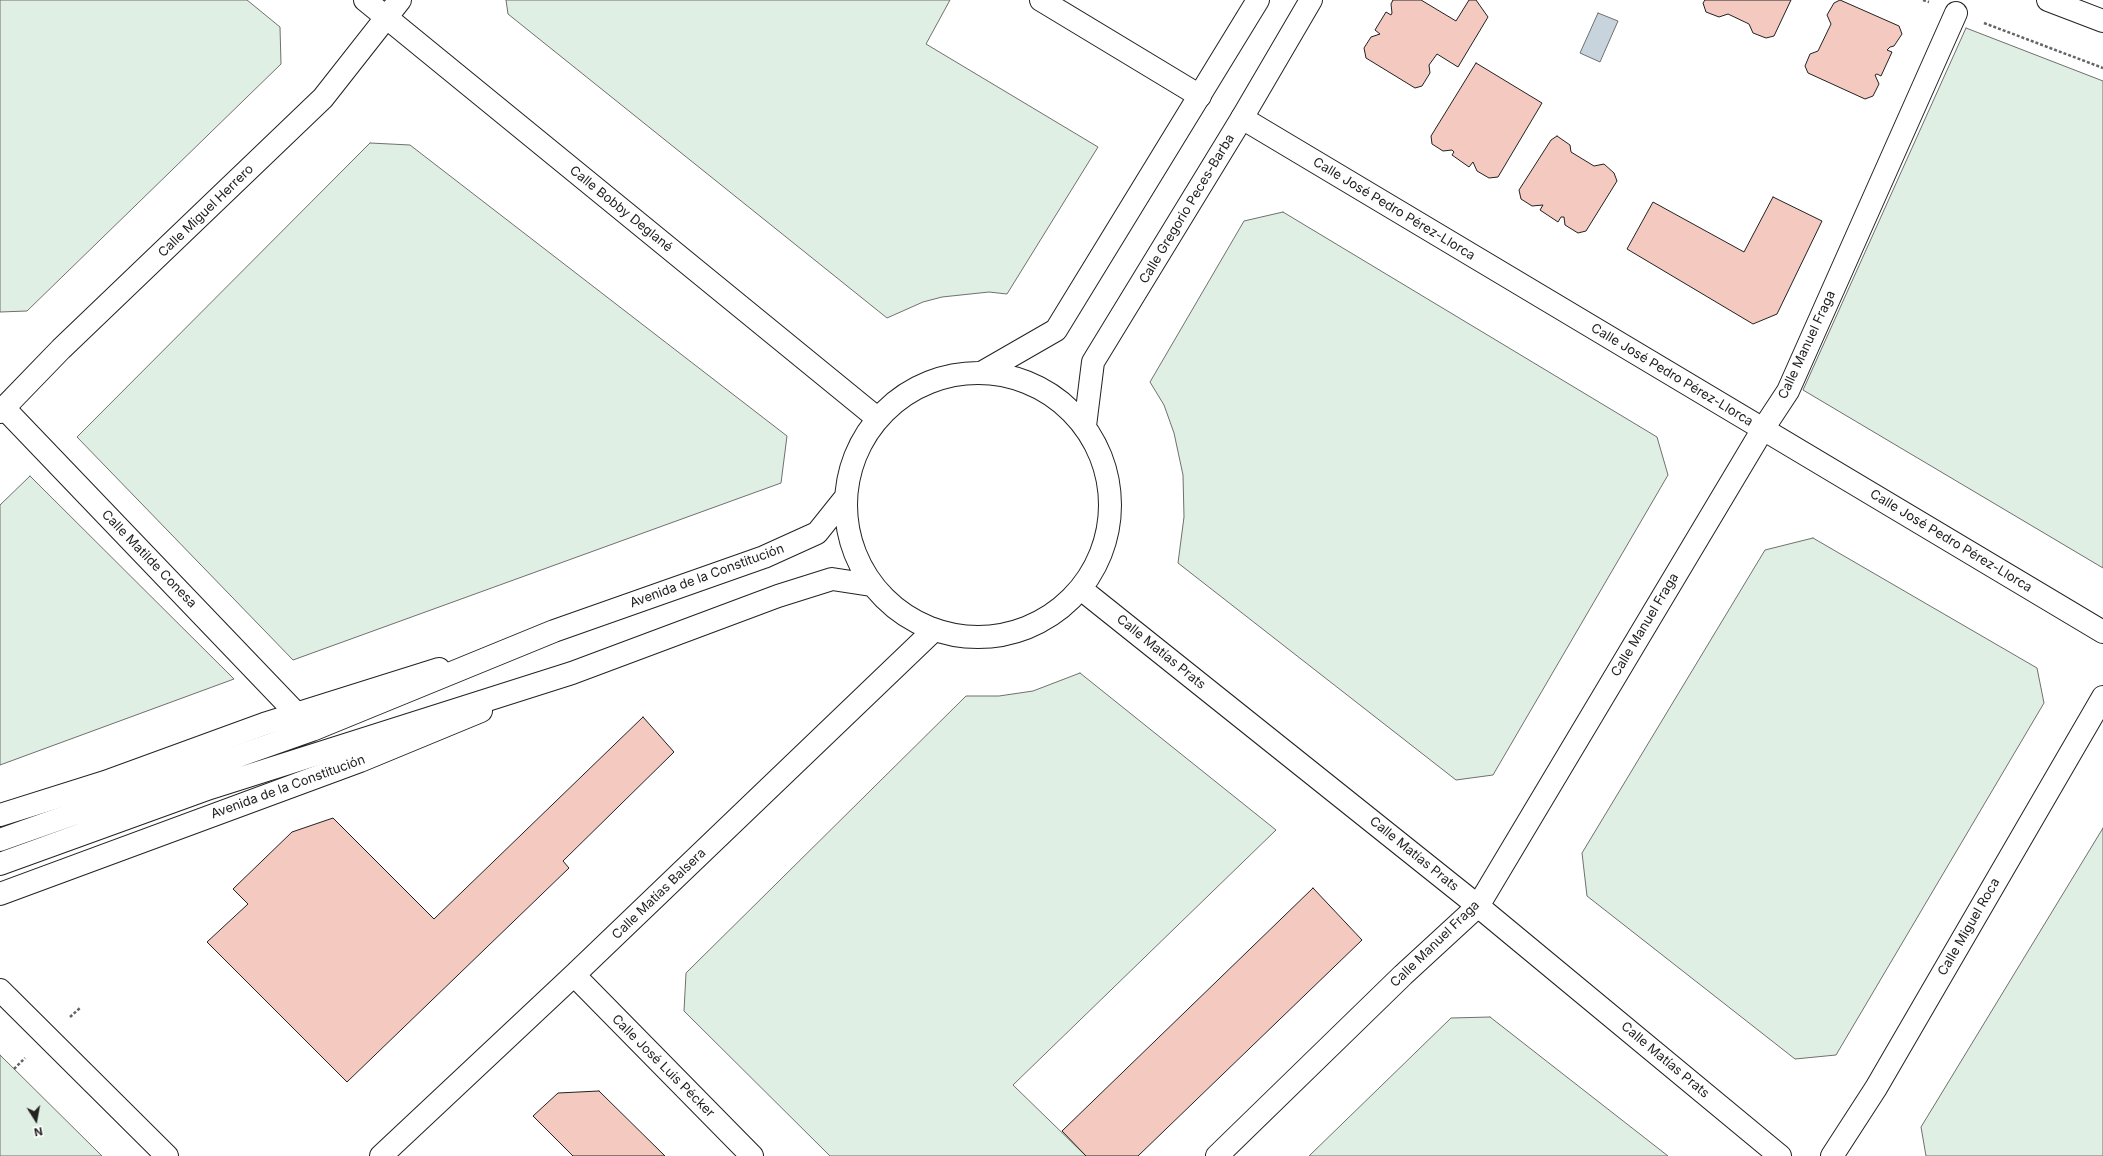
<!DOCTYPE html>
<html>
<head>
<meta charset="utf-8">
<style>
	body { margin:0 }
	#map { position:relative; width:2103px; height:1156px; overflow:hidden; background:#fff; font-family:Inter,sans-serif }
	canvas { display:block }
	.north { position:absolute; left:16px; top:1100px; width:40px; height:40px; -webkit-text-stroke:3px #fff; paint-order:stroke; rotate:169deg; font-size:11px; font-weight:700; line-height:16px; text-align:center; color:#222 }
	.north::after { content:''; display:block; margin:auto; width:14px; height:18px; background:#222; clip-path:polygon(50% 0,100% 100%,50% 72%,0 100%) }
</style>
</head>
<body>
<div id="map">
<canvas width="2103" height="1156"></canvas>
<div class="north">N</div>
</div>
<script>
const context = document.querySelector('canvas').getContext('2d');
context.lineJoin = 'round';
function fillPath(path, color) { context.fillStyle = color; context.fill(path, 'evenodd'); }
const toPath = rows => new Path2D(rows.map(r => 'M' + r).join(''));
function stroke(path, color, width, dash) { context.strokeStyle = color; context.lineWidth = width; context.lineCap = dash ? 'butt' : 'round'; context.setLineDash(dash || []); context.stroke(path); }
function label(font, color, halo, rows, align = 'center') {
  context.font = font + ' Inter,sans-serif'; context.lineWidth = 3; context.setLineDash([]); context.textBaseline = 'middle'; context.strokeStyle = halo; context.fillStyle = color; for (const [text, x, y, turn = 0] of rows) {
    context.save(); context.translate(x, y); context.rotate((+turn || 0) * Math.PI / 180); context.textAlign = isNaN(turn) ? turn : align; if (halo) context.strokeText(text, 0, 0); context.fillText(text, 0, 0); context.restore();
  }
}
const green = toPath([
	[0,0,247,0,280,27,281,64,27,311,0,312,0,0],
	[506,0,950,0,926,44,1098,147,1007,294,989,292,942,297,923,302,887,318,508,14,506,0],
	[1966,28,2103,81,2103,568,1803,390,1966,28],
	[370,143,410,145,787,436,781,483,293,660,77,437,370,143],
	[1283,212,1657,437,1668,475,1493,775,1456,780,1178,563,1184,517,1183,475,1174,433,1164,405,1150,382,1244,221,1283,212],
	[30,476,234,679,0,765,0,505,30,476],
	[1813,538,2037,668,2044,703,1836,1055,1795,1059,1587,896,1582,853,1765,550,1813,538],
	[1080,673,1276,830,1013,1085,1086,1156,830,1156,684,1011,686,973,966,696,999,696,1033,691,1080,673],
	[2103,828,2103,1156,1926,1156,1921,1127,2103,828],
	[1490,1017,1668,1156,1309,1156,1451,1018,1490,1017],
	[0,1055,102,1156,0,1156,0,1055]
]);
const water = toPath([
	[1598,13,1618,21,1600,62,1580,53,1598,13]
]);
const building = toPath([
	[1393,0,1421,0,1456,21,1469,0,1476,0,1488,17,1458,67,1437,54,1429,65,1430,73,1422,86,1415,88,1366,58,1364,48,1371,37,1380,34,1375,30,1386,12,1391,15,1392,13,1391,4,1393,0],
	[1705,0,1791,0,1774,36,1766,38,1753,33,1749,24,1728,14,1719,17,1706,12,1703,3,1705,0],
	[1840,0,1899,26,1902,34,1894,46,1890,47,1887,50,1892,52,1881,76,1877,74,1875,75,1879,84,1873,96,1865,99,1808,73,1805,66,1810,54,1818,51,1831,24,1827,15,1834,3,1840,0],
	[1476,63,1542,103,1498,177,1489,178,1477,171,1473,162,1469,167,1452,155,1454,152,1452,150,1443,151,1432,144,1431,136,1476,63],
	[1557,136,1570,145,1571,152,1594,166,1604,164,1614,173,1617,181,1586,231,1578,233,1565,225,1564,217,1561,217,1558,222,1540,210,1543,205,1532,206,1521,199,1519,190,1551,140,1557,136],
	[1773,197,1822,221,1777,314,1753,324,1627,249,1653,202,1744,252,1773,197],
	[643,717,674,752,563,861,569,868,347,1082,207,942,248,904,233,889,292,832,333,818,434,919,643,717],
	[1313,888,1362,940,1138,1156,1086,1156,1062,1131,1313,888],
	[599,1091,665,1156,573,1156,533,1116,558,1093,599,1091]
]);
const path = toPath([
	[1923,0,1929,2],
	[1984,23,2103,68],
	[70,1017,80,1008],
	[14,1069,25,1058]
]);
const pedestrian = toPath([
	[1041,0,1200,96],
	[4,408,297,714],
	[1763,429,1788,391,1956,13]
]);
const minor = toPath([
	[365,0,877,418],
	[1242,118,2103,632],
	[0,412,61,349,323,98,400,0],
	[1081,589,1478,906,1780,1156],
	[0,815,105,782,264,724,439,669],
	[0,894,360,761,481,711],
	[574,975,752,1156],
	[0,990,167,1156],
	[381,1156,574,975,934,630],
	[1217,1156,1403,975,1478,906,1763,429],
	[1832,1156,1876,1088,2103,697]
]);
const tertiary = toPath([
	[983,372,1056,330,1258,0],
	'846 505a132 132 0 1 1 264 0a132 132 0 1 1-264 0Z',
	[1085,426,1093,362,1242,118,1311,0],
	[0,840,312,730,554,631,764,557,817,533,845,498],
	[0,864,210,788,572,673,778,596,832,579,871,585]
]);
const secondary = toPath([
	[2048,0,2103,21]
]);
const streetNames = [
	["Calle Bobby Deglané",621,209,39],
	["Calle Gregorio Peces-Barba",1187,209,-59],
	["Calle José Pedro Pérez-Llorca",1394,209,31],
	["Calle Miguel Herrero",206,211,-44],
	["Calle Manuel Fraga",1807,345,-65],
	["Calle José Pedro Pérez-Llorca",1672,375,31],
	["Calle José Pedro Pérez-Llorca",1951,541,31],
	["Calle Matilde Conesa",149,559,46],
	["Avenida de la Constitución",707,576,-20],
	["Calle Manuel Fraga",1645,625,-59],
	["Calle Matías Prats",1161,652,39],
	["Avenida de la Constitución",288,787,-20],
	["Calle Matías Prats",1414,854,39],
	["Calle Matías Balsera",659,894,-44],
	["Calle Miguel Roca",1969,927,-60],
	["Calle Manuel Fraga",1435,944,-44],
	["Calle Matías Prats",1665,1060,40],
	["Calle José Luis Pécker",663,1066,45]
];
fillPath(green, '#e0efe3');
stroke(green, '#6f6f6f', 1);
fillPath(water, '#c7d3dd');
stroke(water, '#6f6f6f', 1);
fillPath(building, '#f3c9c0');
stroke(building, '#222', 1);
stroke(pedestrian, '#222', 24);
stroke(minor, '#222', 24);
stroke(tertiary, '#222', 24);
stroke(secondary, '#222', 24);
stroke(path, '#646464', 2.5, [3, 2]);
stroke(pedestrian, '#fff', 22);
stroke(minor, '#fff', 22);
stroke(tertiary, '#fff', 22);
stroke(secondary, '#fff', 22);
label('13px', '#222', '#fff', streetNames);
</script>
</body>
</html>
